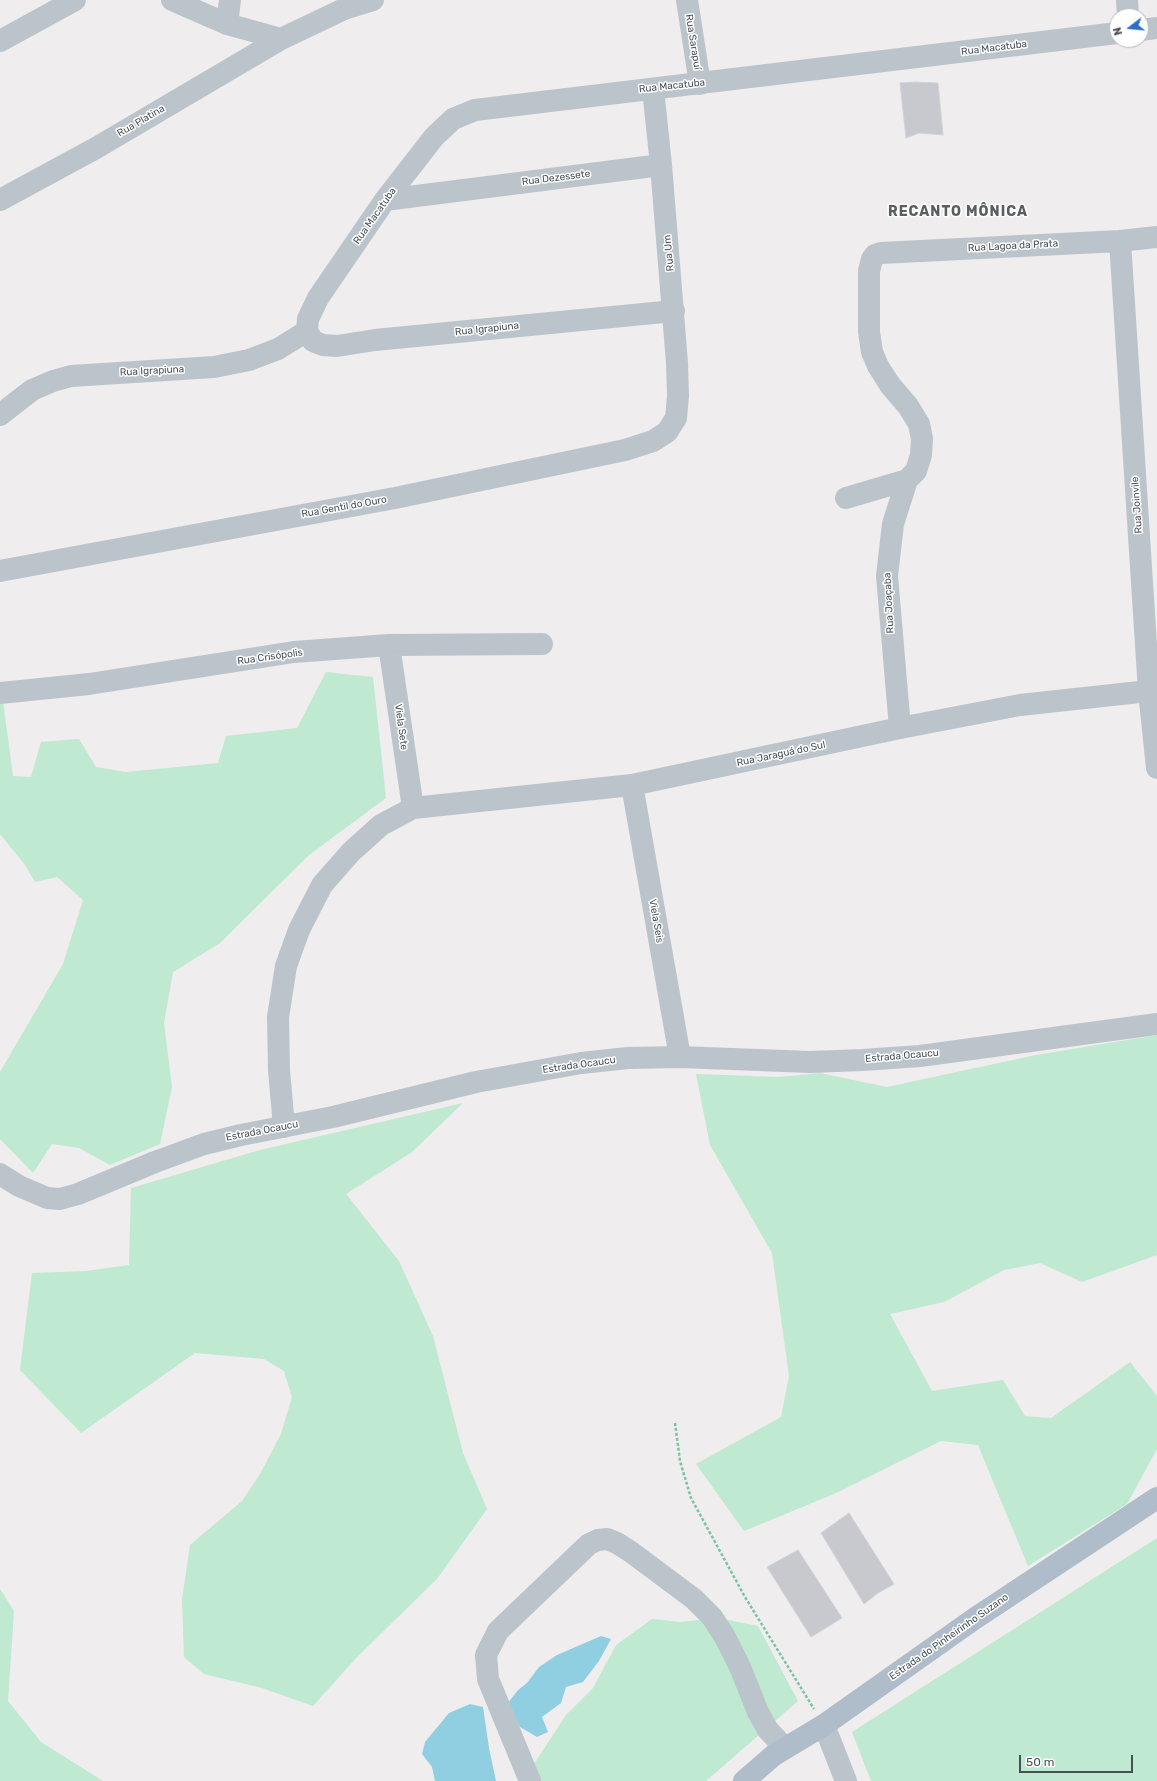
<!DOCTYPE html>
<html>
<head>
<meta charset="utf-8">
<style>
	body { margin:0 }
	#map { position:relative; width:1157px; height:1781px; overflow:hidden; background:#efeded; font-family:Rubik,sans-serif }
	canvas { display:block }
	.north { position:absolute; left:1109px; top:8px; width:40px; height:40px; box-sizing:border-box; background:#fff; border:1px solid #b5b9bc; border-radius:50%; rotate:254deg; font-size:11px; font-weight:700; line-height:16px; text-align:center; color:#475058 }
	.north::after { content:''; display:block; margin:auto; width:14px; height:18px; background:#2b6ecb; clip-path:polygon(50% 0,100% 100%,50% 72%,0 100%) }
	.scale { position:absolute; left:1019px; top:1755px; width:114px; height:18px; box-sizing:border-box; border:2px solid #475058; border-top:0; padding-left:5px; font-size:12px; line-height:14px; white-space:nowrap; color:#475058; -webkit-text-stroke:3px #fff; paint-order:stroke }
</style>
</head>
<body>
<div id="map">
<canvas width="1157" height="1781"></canvas>
<div class="north">N</div>
<div class="scale">50 m</div>
</div>
<script>
const context = document.querySelector('canvas').getContext('2d');
context.lineJoin = 'round';
function fillPath(path, color) { context.fillStyle = color; context.fill(path, 'evenodd'); }
const toPath = rows => new Path2D(rows.map(r => 'M' + r).join(''));
function stroke(path, color, width, dash) { context.strokeStyle = color; context.lineWidth = width; context.lineCap = dash ? 'butt' : 'round'; context.setLineDash(dash || []); context.stroke(path); }
function label(font, color, halo, rows, align = 'center') {
  context.font = font + ' Rubik,sans-serif'; context.lineWidth = 3; context.setLineDash([]); context.textBaseline = 'middle'; context.strokeStyle = halo; context.fillStyle = color; for (const [text, x, y, turn = 0] of rows) {
    context.save(); context.translate(x, y); context.rotate((+turn || 0) * Math.PI / 180); context.textAlign = isNaN(turn) ? turn : align; if (halo) context.strokeText(text, 0, 0); context.fillText(text, 0, 0); context.restore();
  }
}
const green = toPath([
	[326,672,373,677,386,798,309,855,220,943,173,972,164,1023,172,1087,160,1144,110,1165,79,1148,52,1144,33,1173,0,1139,0,1072,63,964,83,900,57,877,35,882,25,865,0,834,0,702,3,701,13,776,31,777,41,742,79,739,96,767,126,772,218,763,226,736,297,728],
	[1157,1035,1157,1255,1082,1282,1040,1263,1004,1270,944,1302,890,1314,932,1391,1003,1380,1025,1416,1051,1418,1130,1362,1157,1396,1157,1449,1127,1504,1028,1566,978,1445,941,1441,834,1494,744,1531,696,1464,781,1417,789,1376,772,1253,710,1145,696,1074,779,1077,820,1073,887,1087,1036,1055],
	[463,1103,412,1152,346,1194,399,1261,433,1336,463,1453,487,1509,437,1579,357,1657,313,1706,262,1688,204,1674,184,1657,182,1600,190,1545,242,1501,260,1474,281,1434,292,1397,284,1371,264,1359,195,1353,81,1433,20,1370,32,1273,86,1271,129,1265,131,1188,260,1150],
	[1157,1538,1157,1781,871,1781,852,1732],
	[0,1589,14,1611,8,1701,41,1742,103,1781,0,1781],
	[718,1618,758,1626,798,1701,706,1781,533,1781,534,1764,566,1715,593,1688,616,1645,652,1619,680,1622]
]);
const water = toPath([
	[601,1636,611,1639,599,1661,583,1682,566,1687,561,1703,542,1717,548,1732,537,1737,520,1727,507,1704,518,1690,527,1683,539,1667,557,1655],
	[470,1704,483,1707,489,1748,496,1781,435,1781,432,1767,422,1754,425,1742,449,1713]
]);
const building = toPath([
	[915,82,938,83,943,135,919,133,906,138,900,83,915,82],
	[849,1513,894,1584,878,1593,864,1604,821,1533,849,1513],
	[798,1550,842,1618,811,1637,767,1567,798,1550]
]);
const path = toPath([
	[675,1423,680,1461,691,1498,745,1597,814,1709]
]);
const minor = toPath([
	[172,0,227,24,281,39],
	[687,0,700,84],
	[1127,0,1128,16],
	[227,24,230,0],
	[1141,30,1157,28],
	[0,41,75,0],
	[0,200,96,148,281,39,344,9,373,0],
	[385,200,661,165],
	[1120,241,1149,691,1157,768],
	[307,331,313,341,323,345,337,346,375,340,674,311],
	[0,415,32,390,53,381,71,376,214,367,249,360,278,349,307,331,308,319,318,298,385,200,434,137,453,119,475,110,1117,33],
	[846,498,907,480,916,471,921,455,922,439,919,424,908,406,890,385,878,366,872,352,869,332,869,271,872,259,875,255,881,253,1120,241,1157,237],
	[0,571,395,498,625,450,653,441,667,432,676,418,678,396,677,363,661,165,653,89],
	[389,645,413,808],
	[0,693,89,684,294,652,389,645,542,644],
	[900,728,887,576,893,524,907,480],
	[632,785,680,1057],
	[284,1127,279,1070,278,1017,286,966,299,930,322,885,351,852,381,825,413,808,632,785,900,728,1020,705,1149,691],
	[0,1174,19,1186,47,1198,60,1199,78,1194,155,1162,204,1144,241,1135,333,1117,476,1082,581,1063,628,1058,680,1057,810,1062,863,1060,920,1056,1157,1024],
	[824,1725,846,1781],
	[530,1781,488,1679,486,1655,498,1631,589,1544,598,1540,607,1539,617,1543,631,1552,694,1599,712,1617,725,1637,740,1667,758,1712,768,1730,785,1748]
]);
const major = toPath([
	[744,1781,774,1755,824,1725,974,1619,1157,1498]
]);
const streetNames = [
	["Rua Sarapuí",693,42,81],
	["Rua Macatuba",994,48,-7],
	["Rua Macatuba",672,86,-6],
	["Rua Platina",141,121,-30],
	["Rua Dezessete",556,178,-7],
	["Rua Macatuba",375,216,-55],
	["Rua Lagoa da Prata",1013,246,-3],
	["Rua Um",669,253,-95],
	["Rua Igrapiuna",487,329,-6],
	["Rua Igrapiuna",152,371,-3],
	["Rua Joinvile",1137,505,-94],
	["Rua Gentil do Ouro",344,507,-10],
	["Rua Joaçaba",889,603,-93],
	["Rua Crisópolis",270,657,-8],
	["Viela Sete",401,727,82],
	["Rua Jaraguá do Sul",781,754,-12],
	["Viela Seis",656,921,80],
	["Estrada Ocaucu",902,1056,-5],
	["Estrada Ocaucu",579,1065,-8],
	["Estrada Ocaucu",262,1131,-11],
	["Estrada do Pinheirinho Suzano",949,1637,-35]
];
const districtNames = [
	["RECANTO MÔNICA",958,212]
];
fillPath(green, '#bfe9d0');
fillPath(water, '#90cfe2');
fillPath(building, '#c7c9cf');
stroke(building, '#d1d3d8', 1);
stroke(path, '#7ac4a1', 2.5, [3, 2]);
stroke(minor, '#bcc4cb', 22);
stroke(major, '#afbcc9', 22);
label('10px', '#475058', '#fff', streetNames);
context.letterSpacing = '1px';
label('bold 14px', '#5a5d61', '#fff', districtNames);
context.letterSpacing = '0px';
</script>
</body>
</html>
